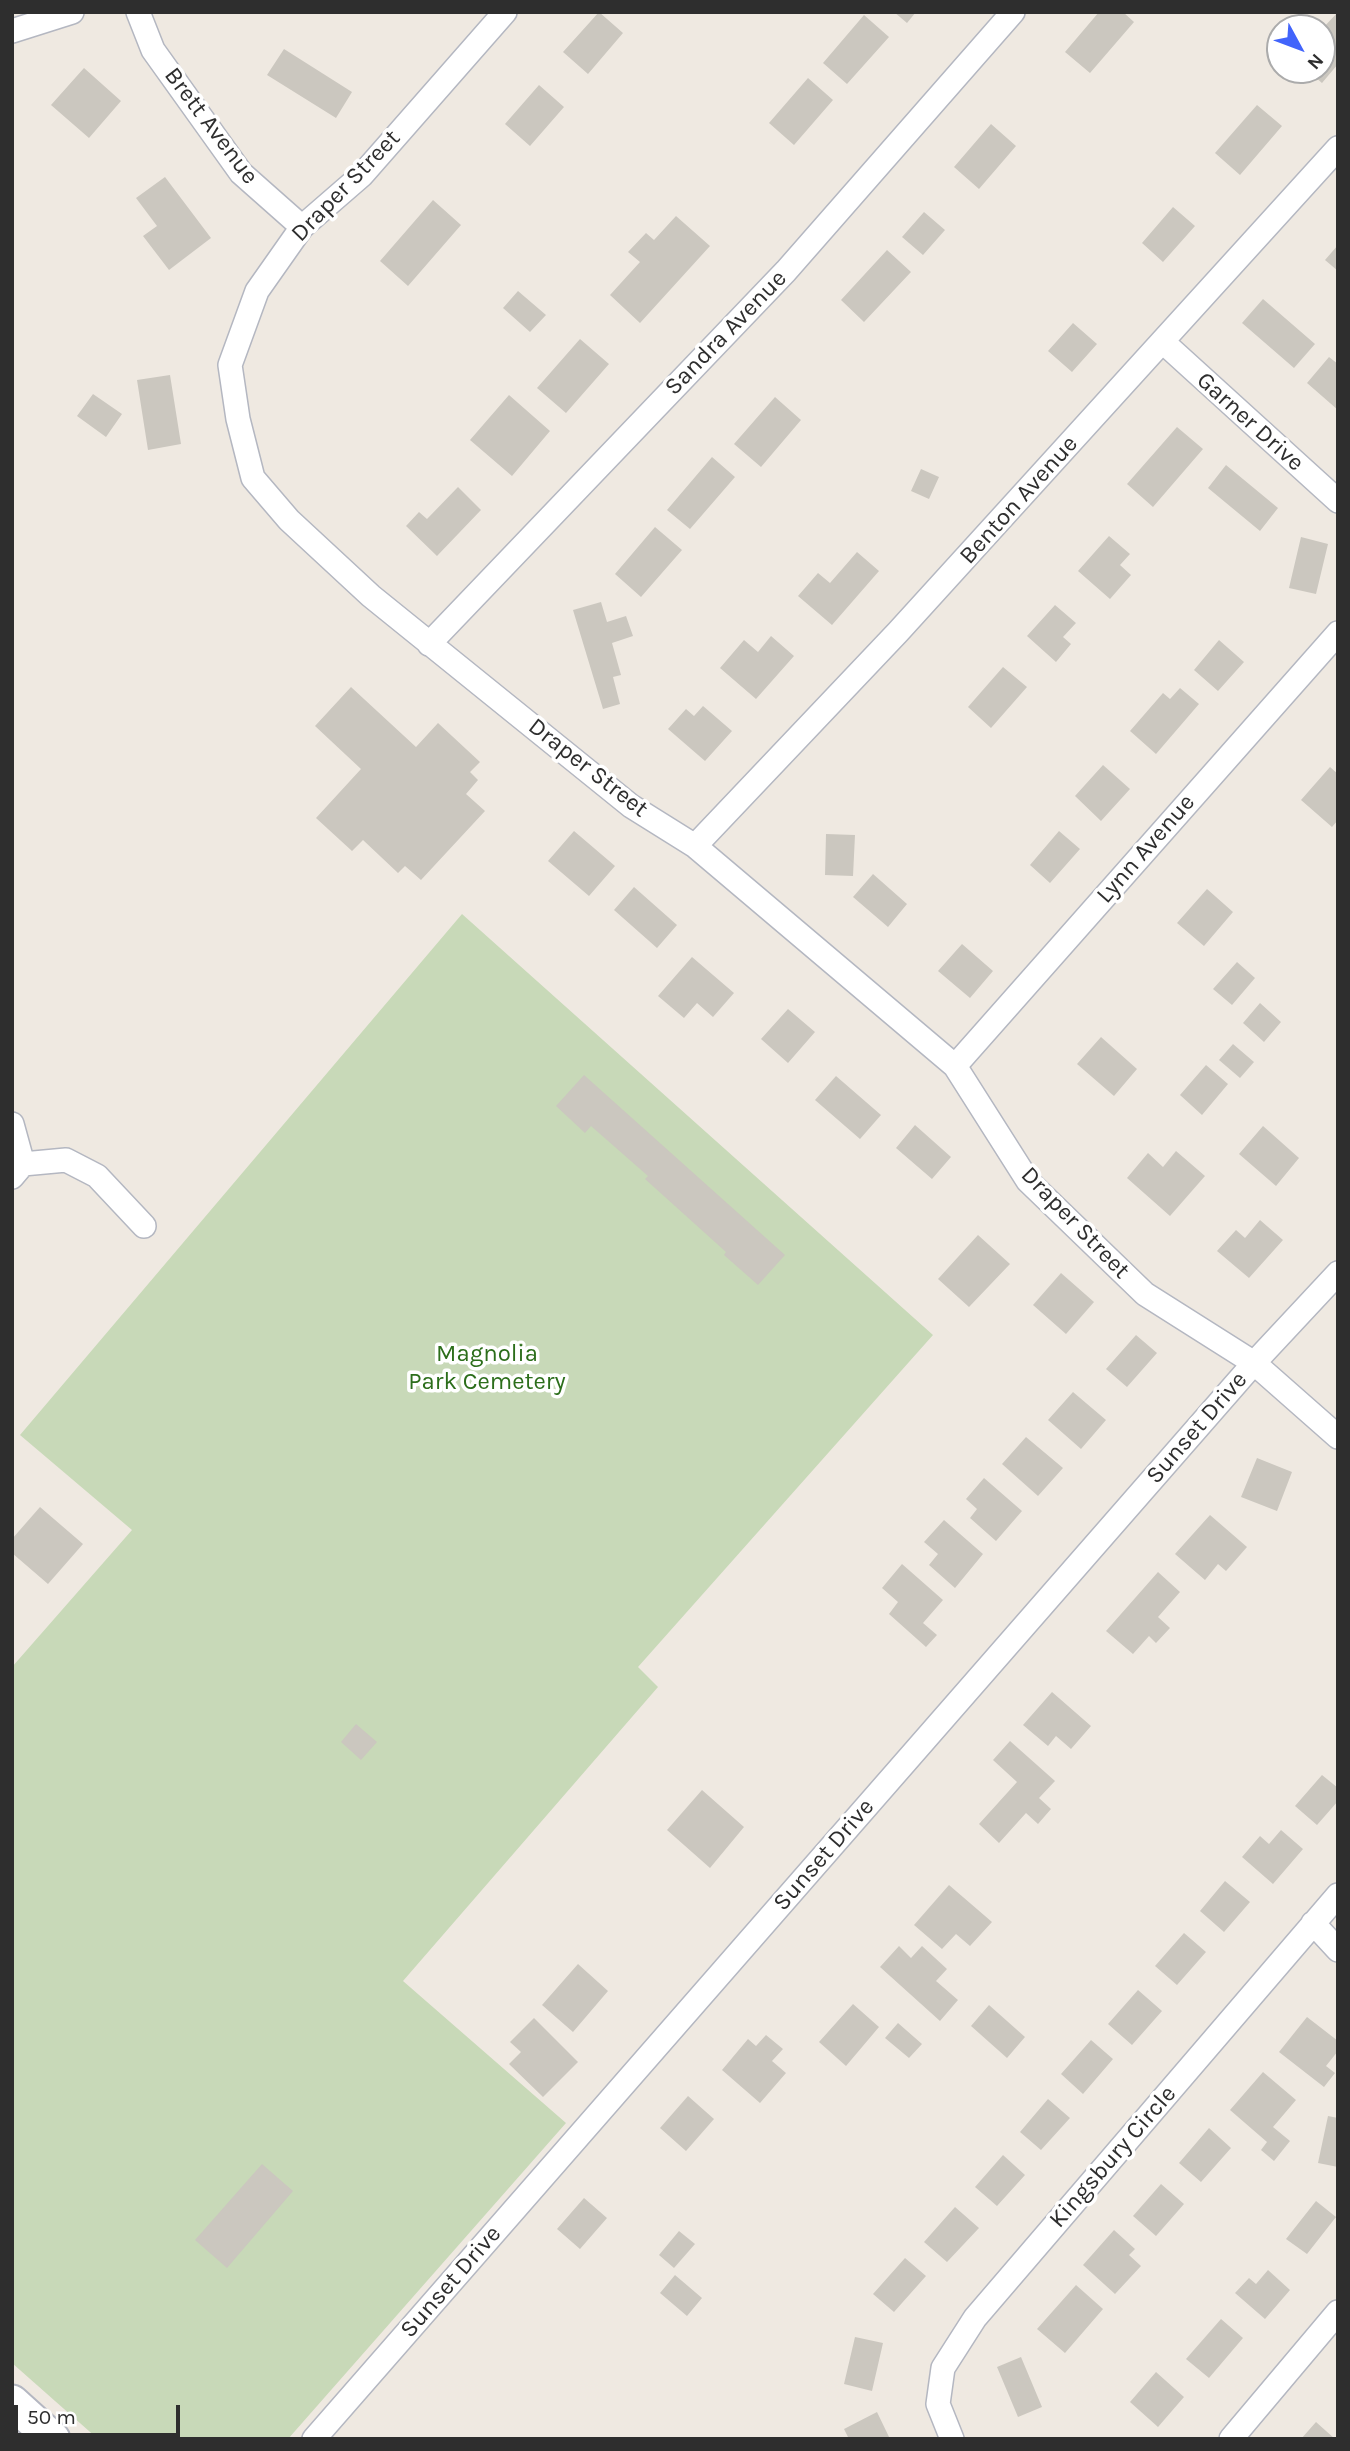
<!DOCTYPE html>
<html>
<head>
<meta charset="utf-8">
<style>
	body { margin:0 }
	#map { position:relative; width:1350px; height:2451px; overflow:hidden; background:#efe9e1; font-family:Karla,sans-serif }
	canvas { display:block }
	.frame { position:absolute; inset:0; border:14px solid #2e2e2e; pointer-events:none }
	.north { position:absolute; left:1266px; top:14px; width:70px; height:70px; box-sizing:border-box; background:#fff; border:2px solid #ababab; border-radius:50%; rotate:131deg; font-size:19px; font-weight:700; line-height:28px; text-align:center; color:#2e2e2e }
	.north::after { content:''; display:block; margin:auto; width:24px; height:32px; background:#4264fb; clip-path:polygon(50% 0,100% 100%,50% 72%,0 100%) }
	.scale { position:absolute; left:14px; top:2405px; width:166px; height:32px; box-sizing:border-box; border:4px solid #2e2e2e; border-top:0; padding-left:9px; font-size:21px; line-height:24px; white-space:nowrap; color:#2e2e2e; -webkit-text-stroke:5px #fff; paint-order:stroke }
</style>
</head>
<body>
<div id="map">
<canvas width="1350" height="2451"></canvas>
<div class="frame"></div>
<div class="north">N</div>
<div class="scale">50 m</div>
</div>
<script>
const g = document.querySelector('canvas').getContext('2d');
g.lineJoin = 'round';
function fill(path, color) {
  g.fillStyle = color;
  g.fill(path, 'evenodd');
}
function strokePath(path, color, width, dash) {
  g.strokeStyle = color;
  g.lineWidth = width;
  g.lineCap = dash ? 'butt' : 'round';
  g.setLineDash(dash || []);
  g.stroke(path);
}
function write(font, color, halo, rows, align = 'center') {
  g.font = font + ' Karla,sans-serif';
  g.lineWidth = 7;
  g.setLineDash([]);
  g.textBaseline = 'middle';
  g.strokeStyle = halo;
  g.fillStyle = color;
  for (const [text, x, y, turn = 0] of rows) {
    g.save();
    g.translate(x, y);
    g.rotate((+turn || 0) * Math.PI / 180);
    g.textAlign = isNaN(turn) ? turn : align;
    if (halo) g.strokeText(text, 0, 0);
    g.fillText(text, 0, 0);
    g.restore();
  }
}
fill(new Path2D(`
	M 462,914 L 933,1335 L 638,1667 L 658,1687 L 403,1981 L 566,2123 L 288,2439 L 98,2439 L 12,2363 L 12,1667 L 132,1530 L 20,1435 Z`), '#c8d9b8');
fill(new Path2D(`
	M 599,12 L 623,33 L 588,74 L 563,52 Z
	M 894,12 L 916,12 L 907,23 Z
	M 1099,12 L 1123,12 L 1134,22 L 1090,73 L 1065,52 Z
	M 1338,12 L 1338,64 L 1322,83 L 1307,70 L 1322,70 L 1322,29 Z
	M 864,15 L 889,37 L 847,84 L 823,63 Z
	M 284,49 L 352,92 L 336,118 L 267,75 Z
	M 84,68 L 121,101 L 89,138 L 51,105 Z
	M 808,78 L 833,100 L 794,145 L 769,123 Z
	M 539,85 L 564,107 L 530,146 L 505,124 Z
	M 1257,105 L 1282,126 L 1240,175 L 1215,153 Z
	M 991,124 L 1016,146 L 979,189 L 954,167 Z
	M 165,177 L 211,238 L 169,270 L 143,236 L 157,226 L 136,198 Z
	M 433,200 L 461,225 L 408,286 L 380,261 Z
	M 1173,207 L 1195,226 L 1163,262 L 1142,243 Z
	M 924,212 L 945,230 L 923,255 L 902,237 Z
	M 676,216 L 710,246 L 640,323 L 610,295 L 640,262 L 628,252 L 646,233 L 654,240 Z
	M 1338,245 L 1338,271 L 1325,260 Z
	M 887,250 L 911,272 L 864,322 L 841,300 Z
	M 518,291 L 546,315 L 530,332 L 503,308 Z
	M 1263,299 L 1315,344 L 1294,368 L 1242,323 Z
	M 1073,323 L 1097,344 L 1072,372 L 1048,351 Z
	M 580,339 L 609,364 L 566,413 L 537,388 Z
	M 1329,357 L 1338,364 L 1338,410 L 1307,383 Z
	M 170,375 L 181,444 L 148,450 L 137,380 Z
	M 93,394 L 122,414 L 106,437 L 77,416 Z
	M 509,395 L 550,431 L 512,476 L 470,440 Z
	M 775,397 L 801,420 L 761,467 L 734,444 Z
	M 1177,427 L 1203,449 L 1153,507 L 1127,484 Z
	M 712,457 L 735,477 L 690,529 L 667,510 Z
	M 1226,465 L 1278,508 L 1260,531 L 1208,488 Z
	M 921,469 L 939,477 L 929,499 L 911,491 Z
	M 458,487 L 481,510 L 437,556 L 406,526 L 419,512 L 427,519 Z
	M 655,527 L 682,550 L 641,597 L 615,574 Z
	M 1109,536 L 1130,554 L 1120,565 L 1131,575 L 1110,599 L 1078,571 Z
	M 1301,537 L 1328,544 L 1316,594 L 1289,588 Z
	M 857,552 L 879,571 L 832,625 L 798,596 L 818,573 L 830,583 Z
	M 601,602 L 607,622 L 626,616 L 633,636 L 612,643 L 621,675 L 613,677 L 620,704 L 603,709 L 573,610 Z
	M 1055,605 L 1076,623 L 1063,637 L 1071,644 L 1056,662 L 1027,636 Z
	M 771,636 L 794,656 L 756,699 L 720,668 L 744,640 L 758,652 Z
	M 1219,640 L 1244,662 L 1218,691 L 1194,670 Z
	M 1003,667 L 1027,687 L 991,728 L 968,707 Z
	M 351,687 L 416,747 L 438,723 L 480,762 L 470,772 L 478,780 L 466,794 L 485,811 L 421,880 L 405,866 L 398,873 L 363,840 L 352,851 L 316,818 L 361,769 L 315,726 Z
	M 1180,688 L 1199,704 L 1156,754 L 1130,731 L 1163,693 L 1170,699 Z
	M 703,706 L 732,731 L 705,761 L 668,729 L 686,709 L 694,716 Z
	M 1103,765 L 1130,789 L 1101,821 L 1075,796 Z
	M 1330,767 L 1338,774 L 1338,820 L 1332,827 L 1301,800 Z
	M 574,831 L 615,866 L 589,896 L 548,861 Z
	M 1059,831 L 1080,849 L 1050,883 L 1030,865 Z
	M 826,834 L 855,835 L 853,876 L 825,875 Z
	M 873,874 L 907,904 L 888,927 L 853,897 Z
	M 634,887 L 677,925 L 657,948 L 614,910 Z
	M 1207,889 L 1233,912 L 1204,946 L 1177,923 Z
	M 962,944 L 993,971 L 970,998 L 938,971 Z
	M 692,957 L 734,993 L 713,1017 L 697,1003 L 684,1018 L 658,996 Z
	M 1237,962 L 1255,978 L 1232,1005 L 1213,989 Z
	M 1260,1003 L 1281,1022 L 1264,1042 L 1243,1023 Z
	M 788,1009 L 815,1032 L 788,1063 L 761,1039 Z
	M 1101,1037 L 1137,1069 L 1114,1096 L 1077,1064 Z
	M 1233,1044 L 1254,1062 L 1240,1078 L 1219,1060 Z
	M 1206,1065 L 1228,1084 L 1202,1115 L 1180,1095 Z
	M 584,1075 L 785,1255 L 758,1285 L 724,1255 L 726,1252 L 645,1179 L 648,1176 L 591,1126 L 585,1133 L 556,1106 Z
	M 836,1076 L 881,1115 L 860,1139 L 815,1100 Z
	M 915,1125 L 951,1157 L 932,1179 L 896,1148 Z
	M 1263,1126 L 1299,1158 L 1276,1186 L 1239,1154 Z
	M 1176,1151 L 1205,1176 L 1170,1216 L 1127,1178 L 1148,1153 L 1163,1167 Z
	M 1260,1220 L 1283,1240 L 1249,1278 L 1217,1251 L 1236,1230 L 1245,1238 Z
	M 978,1235 L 1010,1264 L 969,1307 L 938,1279 Z
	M 1061,1273 L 1094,1302 L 1066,1334 L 1033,1305 Z
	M 1136,1335 L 1157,1353 L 1127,1387 L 1106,1369 Z
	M 1073,1392 L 1106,1420 L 1081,1449 L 1048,1420 Z
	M 1026,1437 L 1063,1468 L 1038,1496 L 1002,1464 Z
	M 1257,1458 L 1292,1472 L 1277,1511 L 1241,1497 Z
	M 984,1478 L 1022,1511 L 996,1541 L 970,1518 L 977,1509 L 966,1499 Z
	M 40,1507 L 83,1544 L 48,1584 L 12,1553 L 12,1539 Z
	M 1210,1515 L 1247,1547 L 1226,1571 L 1218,1564 L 1205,1580 L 1175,1554 Z
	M 944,1520 L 983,1554 L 955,1588 L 929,1565 L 938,1554 L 924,1542 Z
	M 902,1564 L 943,1600 L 923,1623 L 937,1635 L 926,1647 L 889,1614 L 898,1602 L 882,1588 Z
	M 1158,1572 L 1180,1592 L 1158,1617 L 1170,1628 L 1156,1643 L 1149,1636 L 1133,1654 L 1106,1631 Z
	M 1052,1692 L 1091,1726 L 1071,1749 L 1056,1736 L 1048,1746 L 1023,1725 Z
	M 356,1724 L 377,1742 L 361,1760 L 341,1742 Z
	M 1010,1741 L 1055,1781 L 1039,1798 L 1051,1809 L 1038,1824 L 1026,1813 L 999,1843 L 979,1824 L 1017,1782 L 993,1760 Z
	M 1322,1775 L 1338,1788 L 1338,1801 L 1317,1825 L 1295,1806 Z
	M 702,1790 L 744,1827 L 710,1868 L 667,1830 Z
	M 1281,1830 L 1303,1849 L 1273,1884 L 1242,1857 L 1260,1836 L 1269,1844 Z
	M 1225,1881 L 1250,1902 L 1224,1932 L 1200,1911 Z
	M 949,1885 L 992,1922 L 970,1946 L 956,1934 L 942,1949 L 914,1925 Z
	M 1184,1933 L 1206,1952 L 1177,1985 L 1155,1966 Z
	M 899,1946 L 911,1958 L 922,1946 L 947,1969 L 936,1981 L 958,2000 L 940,2021 L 880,1967 Z
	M 578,1964 L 608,1991 L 573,2032 L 542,2005 Z
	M 1138,1990 L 1162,2011 L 1132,2045 L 1108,2024 Z
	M 853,2004 L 879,2027 L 846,2066 L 819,2042 Z
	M 989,2005 L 1025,2037 L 1007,2058 L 971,2026 Z
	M 1307,2017 L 1338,2041 L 1338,2051 L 1326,2066 L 1335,2073 L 1324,2087 L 1279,2052 Z
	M 534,2018 L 578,2062 L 543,2097 L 509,2064 L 521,2052 L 510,2042 Z
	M 898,2023 L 922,2044 L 909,2058 L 885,2038 Z
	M 766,2035 L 783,2049 L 772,2061 L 786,2073 L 760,2103 L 722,2070 L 748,2039 L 756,2046 Z
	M 1091,2040 L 1113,2059 L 1083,2094 L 1061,2074 Z
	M 1263,2072 L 1296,2100 L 1273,2127 L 1290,2141 L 1274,2161 L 1261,2150 L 1267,2142 L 1230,2110 Z
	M 688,2096 L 714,2119 L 686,2151 L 660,2128 Z
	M 1048,2099 L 1070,2118 L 1041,2150 L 1020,2132 Z
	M 1328,2116 L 1338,2118 L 1338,2167 L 1318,2163 Z
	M 1209,2128 L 1231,2148 L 1201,2182 L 1179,2163 Z
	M 1003,2155 L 1025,2175 L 997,2206 L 975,2187 Z
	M 262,2164 L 293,2191 L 227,2268 L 195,2240 Z
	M 1161,2184 L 1184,2204 L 1156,2236 L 1133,2216 Z
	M 584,2198 L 607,2218 L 580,2249 L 557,2229 Z
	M 1316,2201 L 1336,2217 L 1307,2254 L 1286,2239 Z
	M 955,2207 L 979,2228 L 947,2262 L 924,2242 Z
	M 1114,2230 L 1135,2249 L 1129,2255 L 1141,2266 L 1115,2294 L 1083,2265 Z
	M 679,2231 L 695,2244 L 674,2268 L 659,2255 Z
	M 905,2258 L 926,2276 L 894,2312 L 873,2294 Z
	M 1268,2270 L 1290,2290 L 1265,2319 L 1235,2293 L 1249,2278 L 1256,2284 Z
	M 675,2275 L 702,2298 L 687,2316 L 660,2293 Z
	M 1076,2285 L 1103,2309 L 1065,2353 L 1037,2329 Z
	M 1221,2319 L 1243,2338 L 1209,2378 L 1186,2359 Z
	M 855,2337 L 883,2343 L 872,2391 L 844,2384 Z
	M 1021,2357 L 1042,2407 L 1018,2417 L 997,2367 Z
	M 1156,2372 L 1184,2397 L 1158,2427 L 1130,2402 Z
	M 877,2412 L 890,2439 L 849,2439 L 844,2429 Z
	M 1316,2422 L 1335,2439 L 1301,2439 Z`), '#cbc7bf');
const street = new Path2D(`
	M 138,12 L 153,50 L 241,173 L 302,227
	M 505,12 L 362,175 L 302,227 L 257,291 L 230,365 L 238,419 L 253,478 L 289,520 L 371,596 L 631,806 L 695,846 L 955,1066 L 1028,1181 L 1145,1294 L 1254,1363 L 1338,1437
	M 12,31 L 72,12
	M 1163,342 L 1338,501
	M 429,644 L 786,271 L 1013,12
	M 695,846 L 898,632 L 1338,148
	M 955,1066 L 1338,633
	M 12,1124 L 23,1164 L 12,1177
	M 23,1164 L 66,1160 L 97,1176 L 144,1226
	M 1313,1923 L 1338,1950
	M 314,2439 L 1254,1363 L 1338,1273
	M 952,2439 L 938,2404 L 943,2368 L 975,2318 L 1338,1895
	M 1231,2439 L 1338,2312`);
const secondary = new Path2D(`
	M 12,2402 L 53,2439`);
strokePath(street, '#b4b7c1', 26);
strokePath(secondary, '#b4b7c1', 37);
strokePath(street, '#fff', 23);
strokePath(secondary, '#fff', 33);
write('24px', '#2e2e2e', '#fff', [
	["Brett Avenue",211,126,53],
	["Draper Street",346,186,-46],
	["Sandra Avenue",726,333,-46],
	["Garner Drive",1250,422,42],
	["Benton Avenue",1019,500,-48],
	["Draper Street",588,768,38],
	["Lynn Avenue",1146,849,-49],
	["Draper Street",1075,1223,46],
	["Sunset Drive",1197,1428,-49],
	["Sunset Drive",824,1855,-49],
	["Kingsbury Circle",1113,2157,-49],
	["Sunset Drive",451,2282,-49]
]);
write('24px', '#2c6e1b', '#fff', [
	["Magnolia",487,1354],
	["Park Cemetery",487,1382]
]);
</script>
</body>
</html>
